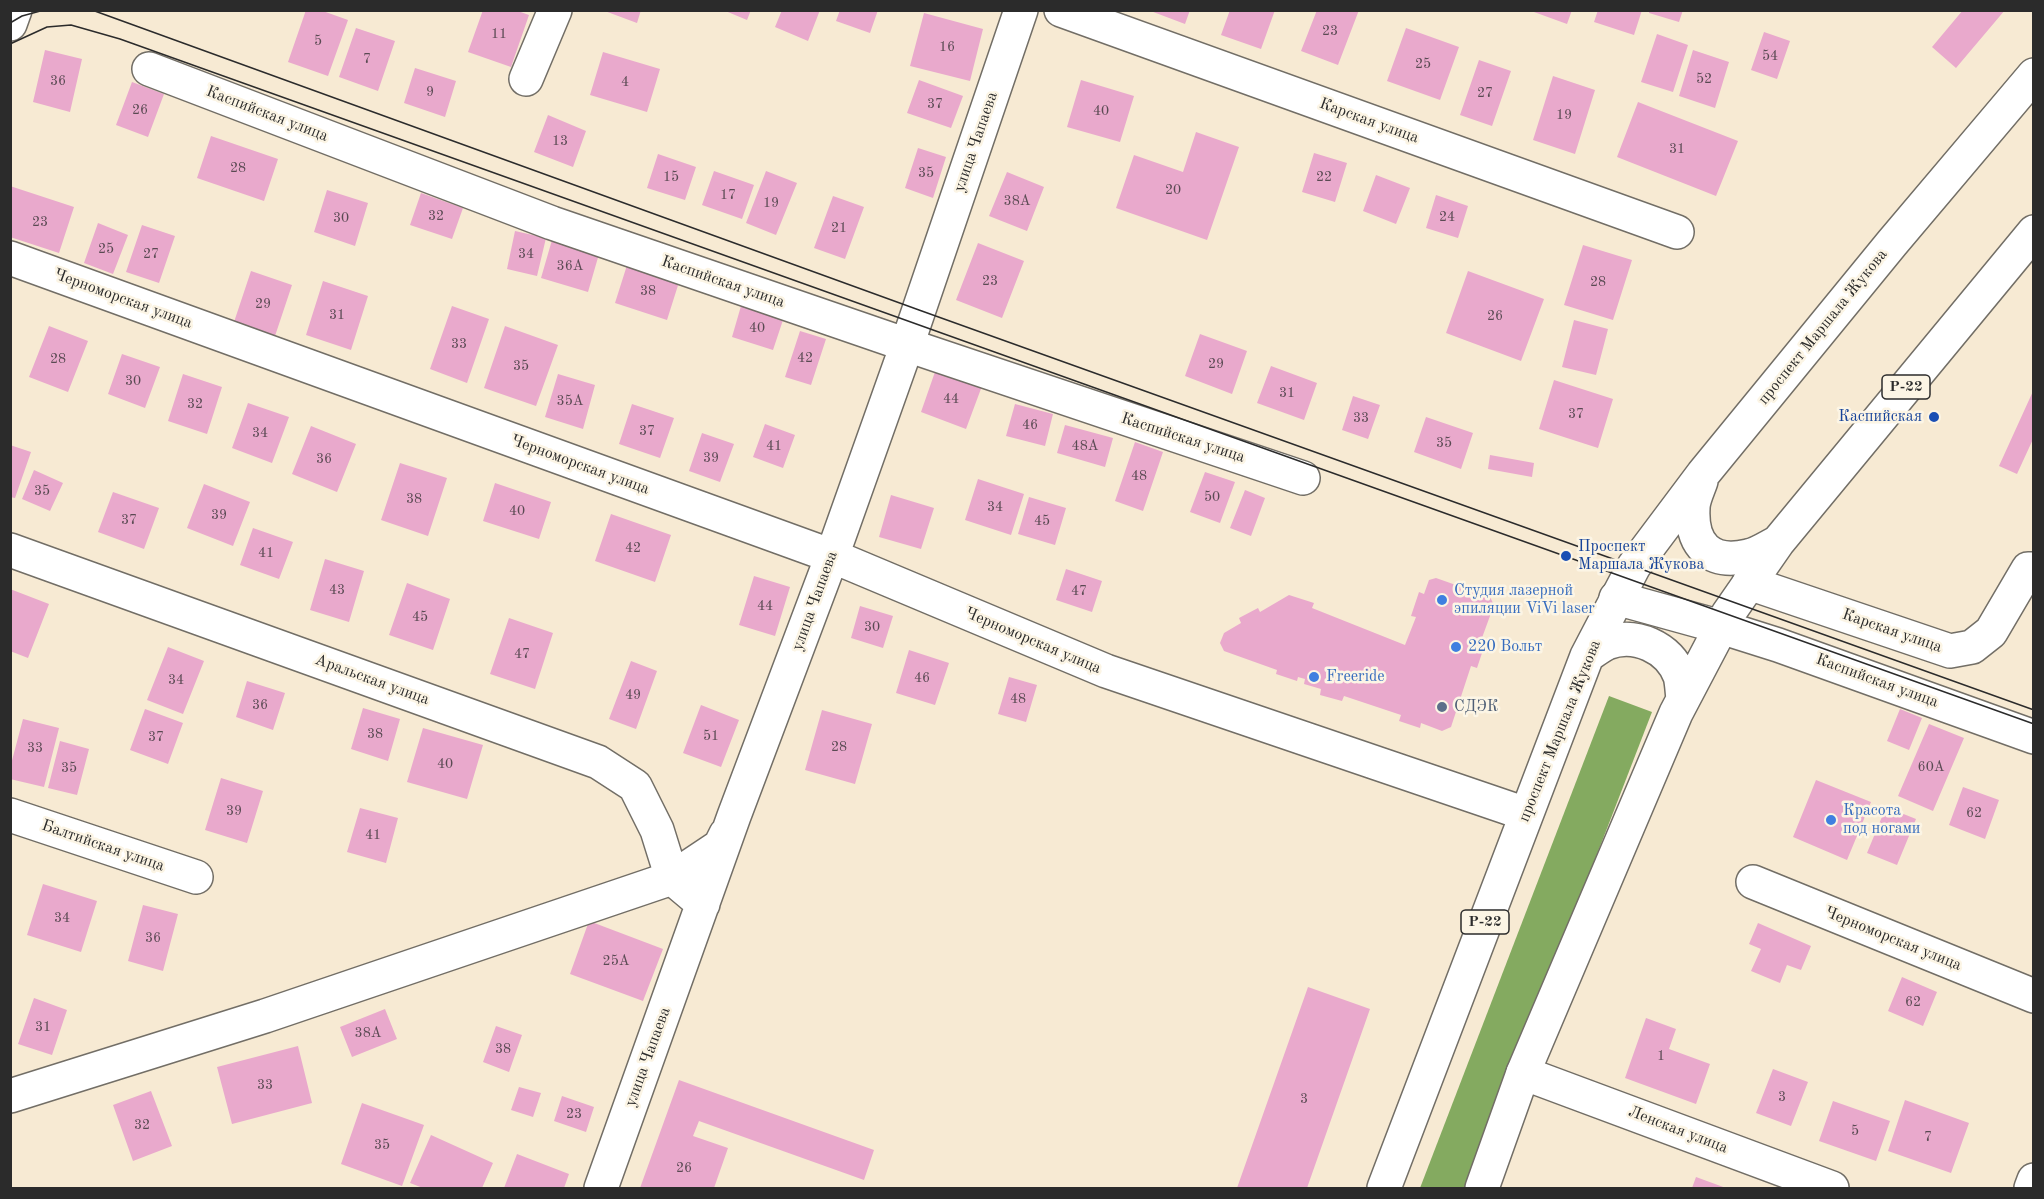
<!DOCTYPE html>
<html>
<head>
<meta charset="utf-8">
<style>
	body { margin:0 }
	#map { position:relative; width:2044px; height:1199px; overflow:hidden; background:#f7ead3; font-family:"Old Standard TT",serif }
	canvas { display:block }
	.frame { position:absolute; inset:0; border:12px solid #2b2b2b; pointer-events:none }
</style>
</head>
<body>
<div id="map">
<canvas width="2044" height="1199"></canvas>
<div class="frame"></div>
</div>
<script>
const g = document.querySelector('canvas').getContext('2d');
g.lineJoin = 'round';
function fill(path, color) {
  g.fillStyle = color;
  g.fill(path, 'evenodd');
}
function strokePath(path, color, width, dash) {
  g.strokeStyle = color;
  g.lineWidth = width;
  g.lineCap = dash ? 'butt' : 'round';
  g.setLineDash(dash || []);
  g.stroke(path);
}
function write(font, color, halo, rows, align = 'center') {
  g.font = font + ' "Old Standard TT",serif';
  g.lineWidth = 5;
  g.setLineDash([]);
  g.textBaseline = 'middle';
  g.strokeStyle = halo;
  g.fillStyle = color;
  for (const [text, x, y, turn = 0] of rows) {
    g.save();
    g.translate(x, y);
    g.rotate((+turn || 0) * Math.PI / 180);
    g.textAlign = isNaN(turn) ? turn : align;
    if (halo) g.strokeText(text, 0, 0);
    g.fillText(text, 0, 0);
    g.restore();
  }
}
fill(new Path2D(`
	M 1609,696 L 1652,712 L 1468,1188 L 1420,1188 Z`), '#84aa60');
fill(new Path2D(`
	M 306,10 L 320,10 L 348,20 L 328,76 L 288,62 Z
	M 483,10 L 515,10 L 529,15 L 511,67 L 468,52 Z
	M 602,10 L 641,10 L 637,23 Z
	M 723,10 L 751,10 L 747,20 Z
	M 782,10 L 820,10 L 808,41 L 775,27 Z
	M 840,10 L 878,10 L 870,33 L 836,21 Z
	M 1148,10 L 1190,10 L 1185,24 Z
	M 1230,10 L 1275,10 L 1261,49 L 1221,35 Z
	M 1317,10 L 1359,10 L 1338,65 L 1301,51 Z
	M 1534,10 L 1572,10 L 1567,24 L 1534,12 Z
	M 1598,10 L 1642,10 L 1634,35 L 1594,22 Z
	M 1649,10 L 1683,10 L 1679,22 L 1649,13 Z
	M 1963,10 L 2005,10 L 1956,68 L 1932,47 Z
	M 924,13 L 983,29 L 970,81 L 910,66 Z
	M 356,28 L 395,41 L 378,91 L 339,77 Z
	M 1406,28 L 1459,47 L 1440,100 L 1387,81 Z
	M 1764,32 L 1790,41 L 1777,79 L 1751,70 Z
	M 1657,34 L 1688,45 L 1673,92 L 1641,82 Z
	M 45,50 L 82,59 L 70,112 L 33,102 Z
	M 1693,50 L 1729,62 L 1715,108 L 1679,96 Z
	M 603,52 L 660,69 L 647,112 L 590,95 Z
	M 1479,60 L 1511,71 L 1492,126 L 1460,115 Z
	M 415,68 L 456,81 L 445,117 L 404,103 Z
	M 1553,76 L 1595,90 L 1575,154 L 1533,140 Z
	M 919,80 L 963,96 L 951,128 L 907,113 Z
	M 1081,80 L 1134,96 L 1120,142 L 1067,127 Z
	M 132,82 L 164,94 L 148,137 L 116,125 Z
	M 1638,102 L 1738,141 L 1716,196 L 1617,157 Z
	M 548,115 L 586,131 L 573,167 L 534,152 Z
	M 1196,132 L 1239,147 L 1207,240 L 1116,208 L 1134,155 L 1183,172 Z
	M 211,136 L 278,159 L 264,201 L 197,178 Z
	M 918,148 L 946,157 L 933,198 L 905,188 Z
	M 1314,153 L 1347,163 L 1335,202 L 1302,192 Z
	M 658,154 L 696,167 L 685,200 L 647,188 Z
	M 714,171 L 754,185 L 742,219 L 702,205 Z
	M 766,171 L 797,183 L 776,235 L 746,223 Z
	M 1007,172 L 1044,187 L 1027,231 L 989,216 Z
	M 1376,175 L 1410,188 L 1396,224 L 1363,211 Z
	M 10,186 L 74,207 L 59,253 L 10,237 Z
	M 327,190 L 368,203 L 355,246 L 314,232 Z
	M 421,193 L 463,208 L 452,239 L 410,225 Z
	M 1436,195 L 1468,206 L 1458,238 L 1426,228 Z
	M 833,196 L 864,207 L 845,259 L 814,248 Z
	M 98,223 L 128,235 L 113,274 L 84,263 Z
	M 142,225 L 175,236 L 159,283 L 126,272 Z
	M 515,231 L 546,238 L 537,276 L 507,269 Z
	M 552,240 L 599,254 L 588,292 L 541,278 Z
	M 978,243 L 1024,261 L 1002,318 L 956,300 Z
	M 1583,245 L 1632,260 L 1613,320 L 1564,305 Z
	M 628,262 L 680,279 L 667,320 L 615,303 Z
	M 251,271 L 292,285 L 275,336 L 234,322 Z
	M 1468,271 L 1544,299 L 1521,361 L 1446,333 Z
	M 323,281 L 368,296 L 351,350 L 306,335 Z
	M 452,306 L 489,319 L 467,383 L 430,369 Z
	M 741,306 L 783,320 L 773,350 L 732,337 Z
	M 1574,320 L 1608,329 L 1596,375 L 1562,367 Z
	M 49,326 L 88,341 L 68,392 L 29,377 Z
	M 505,326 L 558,345 L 536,406 L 484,388 Z
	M 800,331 L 826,339 L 811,385 L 785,377 Z
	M 1200,334 L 1247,351 L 1232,394 L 1185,376 Z
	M 122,354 L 160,367 L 145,408 L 108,394 Z
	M 1271,366 L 1317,383 L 1304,420 L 1257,403 Z
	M 936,369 L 982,386 L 966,429 L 921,412 Z
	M 183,374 L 222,387 L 207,434 L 168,421 Z
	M 558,374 L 595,385 L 583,429 L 545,417 Z
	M 1554,380 L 1613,399 L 1598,448 L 1539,429 Z
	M 2034,389 L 2034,437 L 2017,474 L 1999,466 Z
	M 1353,396 L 1380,405 L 1368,439 L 1342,430 Z
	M 248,403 L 289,417 L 272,463 L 232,448 Z
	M 632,404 L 674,418 L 660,458 L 619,444 Z
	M 1015,404 L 1053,414 L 1045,446 L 1006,436 Z
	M 1426,417 L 1473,433 L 1461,469 L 1414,452 Z
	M 765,424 L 795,435 L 783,468 L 753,457 Z
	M 1065,425 L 1113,438 L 1105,467 L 1057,453 Z
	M 311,426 L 356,444 L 337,492 L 292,474 Z
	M 702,433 L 734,444 L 720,482 L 689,471 Z
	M 1135,442 L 1163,452 L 1143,511 L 1115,501 Z
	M 10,445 L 31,452 L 15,498 L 10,497 Z
	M 1490,455 L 1534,463 L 1532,477 L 1488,469 Z
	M 400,463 L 447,478 L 428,536 L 381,520 Z
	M 34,470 L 63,483 L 50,511 L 22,499 Z
	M 1205,472 L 1235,482 L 1220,523 L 1190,512 Z
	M 978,479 L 1024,494 L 1011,535 L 965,520 Z
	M 495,483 L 551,502 L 539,539 L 483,521 Z
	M 204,484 L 250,502 L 233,546 L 187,528 Z
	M 1245,490 L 1265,498 L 1251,536 L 1230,528 Z
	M 113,492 L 159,508 L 144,549 L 98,532 Z
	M 891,495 L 934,508 L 921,549 L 879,537 Z
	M 1029,497 L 1066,508 L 1055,545 L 1018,534 Z
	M 611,514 L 671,535 L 655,582 L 595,561 Z
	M 253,528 L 293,542 L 279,579 L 240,565 Z
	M 325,559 L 364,571 L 349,622 L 310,610 Z
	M 1066,569 L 1102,581 L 1092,612 L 1056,600 Z
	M 754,576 L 790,587 L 775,636 L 739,625 Z
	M 1436,578 L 1490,597 L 1494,605 L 1479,646 L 1484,647 L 1477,668 L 1471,666 L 1451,727 L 1442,731 L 1421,723 L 1420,728 L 1399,721 L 1401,715 L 1344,696 L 1342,701 L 1320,695 L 1321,689 L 1304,684 L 1305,679 L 1298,677 L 1297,681 L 1276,674 L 1277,670 L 1224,651 L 1220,643 L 1224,633 L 1241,623 L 1239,618 L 1258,608 L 1260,612 L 1289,595 L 1314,603 L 1312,608 L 1405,645 L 1416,617 L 1411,616 L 1419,592 L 1424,594 L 1429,580 Z
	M 407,583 L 450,599 L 433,650 L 389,635 Z
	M 10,589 L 49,604 L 28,658 L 10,651 Z
	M 860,606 L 893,616 L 883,648 L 851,638 Z
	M 509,618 L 553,633 L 535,689 L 490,674 Z
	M 168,647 L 204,661 L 183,714 L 147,700 Z
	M 909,650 L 949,663 L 935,705 L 896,693 Z
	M 631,661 L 657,671 L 636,729 L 609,719 Z
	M 1009,677 L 1037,685 L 1026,722 L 998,714 Z
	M 247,681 L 285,693 L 273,730 L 236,717 Z
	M 701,705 L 739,720 L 721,767 L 683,753 Z
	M 363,708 L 400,719 L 388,761 L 351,749 Z
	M 145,709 L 183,723 L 168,764 L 130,750 Z
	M 1900,709 L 1922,718 L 1909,750 L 1887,741 Z
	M 822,710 L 872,724 L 855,784 L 805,770 Z
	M 23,719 L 59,728 L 44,787 L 10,779 L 10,768 Z
	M 1929,724 L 1964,738 L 1933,811 L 1898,796 Z
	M 423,728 L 483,745 L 467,799 L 407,782 Z
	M 60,741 L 89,749 L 77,795 L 48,788 Z
	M 221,778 L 263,791 L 247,843 L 205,830 Z
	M 1816,780 L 1871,802 L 1847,860 L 1793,837 Z
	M 1963,787 L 1999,800 L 1985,839 L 1949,825 Z
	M 1886,807 L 1916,819 L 1897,865 L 1867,853 Z
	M 360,808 L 398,818 L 386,863 L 347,852 Z
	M 43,884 L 97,901 L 81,952 L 27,935 Z
	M 143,905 L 178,914 L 163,971 L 128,961 Z
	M 589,921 L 663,949 L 643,1001 L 570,974 Z
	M 1758,923 L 1811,946 L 1801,970 L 1787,965 L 1780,983 L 1751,971 L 1761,949 L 1749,944 Z
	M 1902,977 L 1937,992 L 1923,1026 L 1888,1011 Z
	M 1308,987 L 1370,1009 L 1307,1188 L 1237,1188 Z
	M 34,998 L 67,1010 L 52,1055 L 18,1044 Z
	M 385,1009 L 397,1039 L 352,1057 L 340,1027 Z
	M 1646,1018 L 1676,1029 L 1669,1049 L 1710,1064 L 1696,1104 L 1625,1078 Z
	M 496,1026 L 522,1035 L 509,1072 L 483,1062 Z
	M 298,1046 L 312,1103 L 232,1124 L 217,1067 Z
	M 1773,1069 L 1808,1082 L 1791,1126 L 1756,1113 Z
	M 679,1080 L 874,1150 L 864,1180 L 699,1121 L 693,1136 L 728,1148 L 714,1188 L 640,1188 Z
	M 519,1087 L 541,1093 L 533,1117 L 511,1110 Z
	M 151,1091 L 172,1146 L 133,1161 L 113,1105 Z
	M 562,1096 L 594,1107 L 586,1132 L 554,1121 Z
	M 1905,1100 L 1969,1123 L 1951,1173 L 1888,1151 Z
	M 1833,1101 L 1890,1121 L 1876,1161 L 1819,1141 Z
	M 362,1103 L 424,1125 L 402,1186 L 341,1164 Z
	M 431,1135 L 493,1163 L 482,1188 L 423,1188 L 410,1183 Z
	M 517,1154 L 569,1174 L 564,1188 L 504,1188 Z
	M 1696,1177 L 1726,1188 L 1692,1188 Z`), '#e9a9cc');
const minor = new Path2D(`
	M 1061,10 L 1677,232
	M 10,24 L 15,10
	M 149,69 L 552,223 L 907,345 L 1303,478
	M 526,79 L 555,10
	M 10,258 L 832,556 L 1106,671 L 1526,814
	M 10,550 L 598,762 L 635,786 L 657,830 L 672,878 L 703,904
	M 1749,583 L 1950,651 L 1972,647 L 1991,632 L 2028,569 L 2034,569
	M 1616,598 L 1721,627 L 1778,645 L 2034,737
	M 10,815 L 196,877
	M 1753,882 L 2034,996
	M 1523,1073 L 1832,1188
	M 10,1096 L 265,1016 L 672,878 L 720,846 L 726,834
	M 601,1188 L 734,816 L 832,556 L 907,345 L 1021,10
	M 2031,1188 L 2034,1180`);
const highway = new Path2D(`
	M 1701,481 C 1698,490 1693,500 1693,508 C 1691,545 1710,565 1748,556 C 1758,554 1768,547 1778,542
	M 1587,656 C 1593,652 1600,646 1607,643 C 1635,632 1669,647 1680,676 C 1682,683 1682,692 1683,699
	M 1384,1188 L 1587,656 L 1634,566 L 1703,474 L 1892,243 L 2034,75
	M 1482,1188 L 1523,1073 L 1676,713 L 1728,614 L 1778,542 L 2034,232`);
strokePath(minor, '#726e66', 36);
strokePath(highway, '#726e66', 36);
strokePath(minor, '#fff', 33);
strokePath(highway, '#fff', 33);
strokePath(new Path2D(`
	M 92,10 L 919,310 L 2034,710
	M 10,23 L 22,16 L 44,10
	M 10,44 L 47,27 L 71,25 L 120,39 L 2034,724`), '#2b2b2b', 1.5);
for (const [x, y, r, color] of [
	[1934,417,6,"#1a4fb4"],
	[1566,556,6,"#1a4fb4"],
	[1442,600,6,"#3f7fe0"],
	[1456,647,6,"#3f7fe0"],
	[1314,677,6,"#3f7fe0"],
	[1442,707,6,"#5c6f8a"],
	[1831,820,6,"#3f7fe0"]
]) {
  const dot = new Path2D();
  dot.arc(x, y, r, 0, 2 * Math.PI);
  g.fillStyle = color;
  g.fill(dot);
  strokePath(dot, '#fcf5e5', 2);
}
write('14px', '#5a4a53', null, [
	["23",1330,31],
	["11",499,34],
	["5",318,41],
	["16",947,47],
	["54",1770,56],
	["7",367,59],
	["25",1423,64],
	["52",1704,79],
	["36",58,81],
	["4",625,82],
	["9",430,92],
	["27",1485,93],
	["37",935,104],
	["26",140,110],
	["40",1101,111],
	["19",1564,115],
	["13",560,141],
	["31",1677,149],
	["28",238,168],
	["35",926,173],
	["15",671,177],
	["22",1324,177],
	["20",1173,190],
	["17",728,195],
	["38А",1017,201],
	["19",771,203],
	["32",436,216],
	["24",1447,217],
	["30",341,218],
	["23",40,222],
	["21",839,228],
	["25",106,249],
	["27",151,254],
	["34",526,254],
	["36А",570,266],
	["23",990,281],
	["28",1598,282],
	["38",648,291],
	["29",263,304],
	["31",337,315],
	["26",1495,316],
	["40",757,328],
	["33",459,344],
	["42",805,358],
	["28",58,359],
	["29",1216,364],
	["35",521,366],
	["30",133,381],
	["31",1287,393],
	["44",951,399],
	["35А",570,401],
	["32",195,404],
	["37",1576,414],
	["33",1361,418],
	["46",1030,425],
	["37",647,431],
	["34",260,433],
	["35",1444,443],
	["41",774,446],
	["48А",1085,446],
	["39",711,458],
	["36",324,459],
	["48",1139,476],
	["35",42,491],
	["50",1212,497],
	["38",414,499],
	["34",995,507],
	["40",517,511],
	["39",219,515],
	["37",129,520],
	["45",1042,521],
	["42",633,548],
	["41",266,553],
	["43",337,590],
	["47",1079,591],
	["44",765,606],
	["45",420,617],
	["30",872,627],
	["47",522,654],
	["46",922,678],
	["34",176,680],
	["49",633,695],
	["48",1018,699],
	["36",260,705],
	["38",375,734],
	["51",711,736],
	["37",156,737],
	["28",839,747],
	["33",35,748],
	["40",445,764],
	["60А",1931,767],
	["35",69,768],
	["39",234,811],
	["62",1974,813],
	["41",373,835],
	["34",62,918],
	["36",153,938],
	["25А",616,961],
	["62",1913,1002],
	["31",43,1027],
	["38А",368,1033],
	["38",503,1049],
	["1",1661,1056],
	["33",265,1085],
	["3",1782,1097],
	["3",1304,1099],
	["23",574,1114],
	["32",142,1125],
	["5",1855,1131],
	["7",1928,1137],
	["35",382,1145],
	["26",684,1168]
]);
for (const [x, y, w] of [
	[1906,387,48],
	[1485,922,48]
]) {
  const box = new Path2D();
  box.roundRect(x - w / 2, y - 12, w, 24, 4.5);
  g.fillStyle = '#fcf5e5';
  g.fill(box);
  strokePath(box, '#2b2b2b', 1.5);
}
write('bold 15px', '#2b2b2b', null, [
	["Р-22",1906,387],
	["Р-22",1485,922]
]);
write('16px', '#2b2b2b', '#fcf5e5', [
	["Каспийская улица",267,114,21],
	["Карская улица",1369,121,20],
	["улица Чапаева",976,142,-71],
	["Каспийская улица",723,282,19],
	["Черноморская улица",123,299,20],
	["проспект Маршала Жукова",1823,327,-51],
	["Каспийская улица",1183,438,18],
	["Черноморская улица",580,465,20],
	["улица Чапаева",815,601,-70],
	["Карская улица",1892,631,19],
	["Черноморская улица",1033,641,23],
	["Аральская улица",372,680,20],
	["Каспийская улица",1877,681,20],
	["проспект Маршала Жукова",1560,731,-68],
	["Балтийская улица",103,846,19],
	["Черноморская улица",1893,939,22],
	["улица Чапаева",648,1057,-70],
	["Ленская улица",1678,1130,21]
]);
write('16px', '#164399', '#fcf5e5', [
	["Каспийская",1922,417],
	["Проспект",1578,547,"left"],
	["Маршала Жукова",1578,565,"left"]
], 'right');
write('16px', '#366cbe', '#fcf5e5', [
	["Студия лазерной",1454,591],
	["эпиляции ViVi laser",1454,609],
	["220 Вольт",1468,647],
	["Freeride",1326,677],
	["Красота",1843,811],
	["под ногами",1843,829]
], 'left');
write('16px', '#4e5e75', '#fcf5e5', [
	["СДЭК",1454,707]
], 'left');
</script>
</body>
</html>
